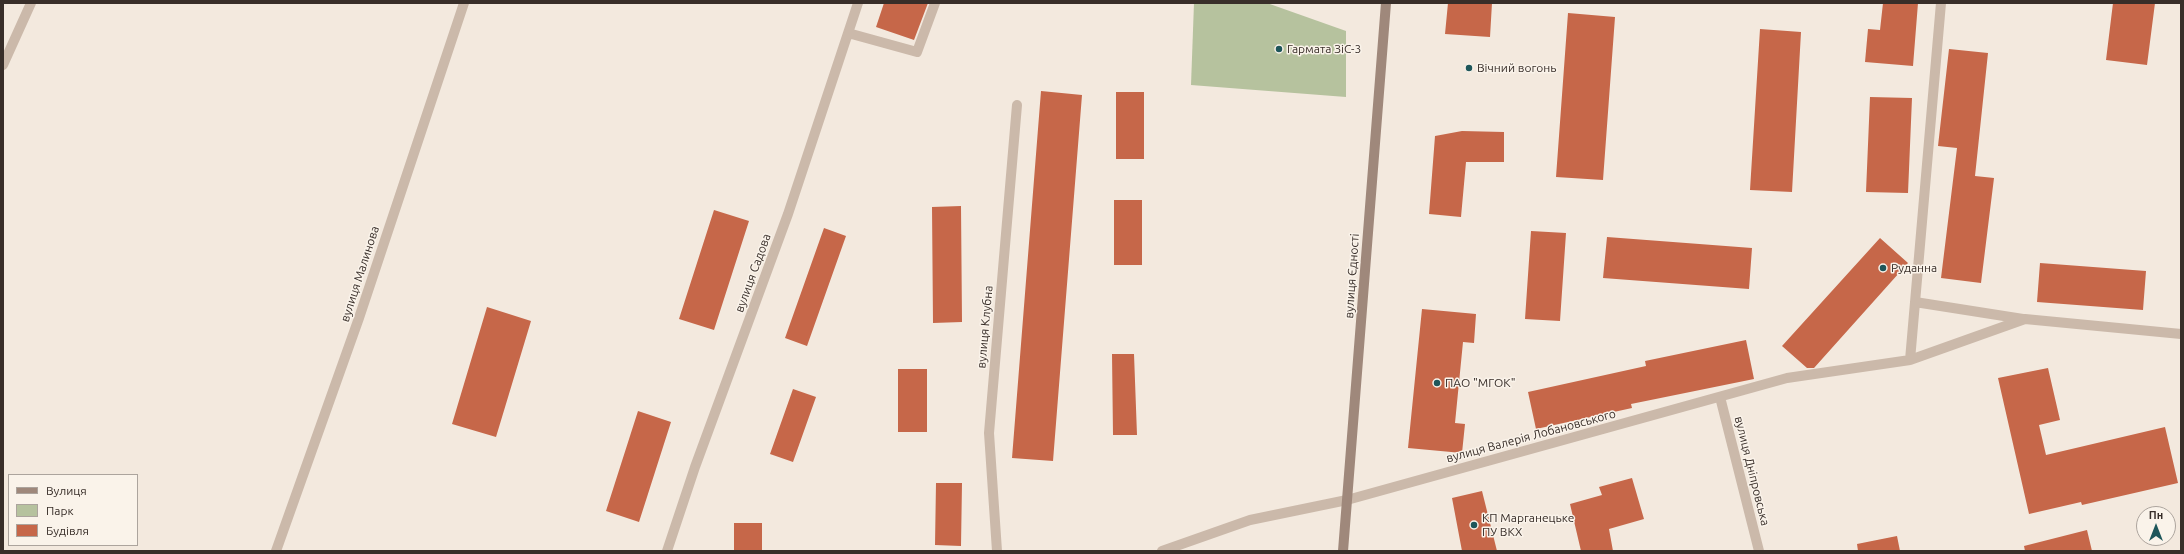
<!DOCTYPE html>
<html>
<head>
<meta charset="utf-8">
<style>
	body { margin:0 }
	#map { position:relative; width:2184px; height:554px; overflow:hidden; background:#f3e9de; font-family:Ubuntu,sans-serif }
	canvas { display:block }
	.frame { position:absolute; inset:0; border:4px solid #382e29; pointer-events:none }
	.legend { position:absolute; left:8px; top:474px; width:130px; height:72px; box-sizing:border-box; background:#faf3ea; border:1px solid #aca49d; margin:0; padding:5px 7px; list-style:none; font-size:12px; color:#382e29 }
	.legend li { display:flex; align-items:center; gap:8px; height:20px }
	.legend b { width:20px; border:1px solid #aca49d }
	.north { position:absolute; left:2136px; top:506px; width:40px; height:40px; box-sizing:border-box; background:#faf3ea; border:1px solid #aca49d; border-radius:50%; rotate:0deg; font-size:11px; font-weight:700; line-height:16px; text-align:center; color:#382e29 }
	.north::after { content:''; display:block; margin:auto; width:14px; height:18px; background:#1e565a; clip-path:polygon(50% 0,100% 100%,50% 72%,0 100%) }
</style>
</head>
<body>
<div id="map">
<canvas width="2184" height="554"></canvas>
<div class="frame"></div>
<ul class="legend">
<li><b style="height:5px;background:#9f887b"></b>Вулиця</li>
<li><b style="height:11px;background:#b6c29e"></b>Парк</li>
<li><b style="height:11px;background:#c66749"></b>Будівля</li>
</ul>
<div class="north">Пн</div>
</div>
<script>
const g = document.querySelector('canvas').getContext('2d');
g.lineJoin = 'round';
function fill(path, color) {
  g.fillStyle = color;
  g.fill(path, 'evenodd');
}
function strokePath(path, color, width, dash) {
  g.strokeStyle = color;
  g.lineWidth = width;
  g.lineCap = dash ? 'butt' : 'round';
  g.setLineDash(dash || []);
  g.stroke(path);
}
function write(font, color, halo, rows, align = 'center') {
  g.font = font + ' Ubuntu,sans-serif';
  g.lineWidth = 3;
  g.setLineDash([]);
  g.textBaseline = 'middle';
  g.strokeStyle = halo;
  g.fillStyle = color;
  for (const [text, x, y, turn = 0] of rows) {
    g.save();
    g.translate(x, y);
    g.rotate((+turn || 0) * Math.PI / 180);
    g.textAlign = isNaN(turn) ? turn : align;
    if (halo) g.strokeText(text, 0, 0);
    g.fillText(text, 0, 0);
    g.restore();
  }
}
fill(new Path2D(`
	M 1194,3 L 1267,3 L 1346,31 L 1346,97 L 1191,85 Z`), '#b6c29e');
fill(new Path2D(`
	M 884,3 L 928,3 L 914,40 L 876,27 Z
	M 1448,3 L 1492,3 L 1490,37 L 1445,34 Z
	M 1883,3 L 1918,3 L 1913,66 L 1865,62 L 1868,29 L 1880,30 Z
	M 2113,3 L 2155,3 L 2147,65 L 2106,60 Z
	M 1568,13 L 1615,17 L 1603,180 L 1556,177 Z
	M 1760,29 L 1801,32 L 1792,192 L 1750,190 Z
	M 1949,49 L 1988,53 L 1975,176 L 1994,178 L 1981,283 L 1941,278 L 1957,148 L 1938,146 Z
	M 1041,91 L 1082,95 L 1053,461 L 1012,458 Z
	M 1116,92 L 1144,92 L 1144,159 L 1116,159 Z
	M 1870,97 L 1912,98 L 1908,193 L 1866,192 Z
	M 1462,131 L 1504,132 L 1504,162 L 1466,162 L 1461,217 L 1429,214 L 1435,136 Z
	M 1114,200 L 1142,200 L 1142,265 L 1114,265 Z
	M 961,206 L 962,322 L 933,323 L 932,207 Z
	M 714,210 L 749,221 L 714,330 L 679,319 Z
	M 824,228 L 846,236 L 807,346 L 785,338 Z
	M 1531,231 L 1566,233 L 1560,321 L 1525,319 Z
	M 1607,237 L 1752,248 L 1749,289 L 1603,278 Z
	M 1880,238 L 1908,263 L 1814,368 L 1807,368 L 1782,346 Z
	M 2040,263 L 2146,271 L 2143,310 L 2037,302 Z
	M 487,307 L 531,321 L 496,437 L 452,424 Z
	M 1422,309 L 1476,314 L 1474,343 L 1463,342 L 1455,423 L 1465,424 L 1462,453 L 1408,448 Z
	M 1746,340 L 1754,379 L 1631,404 L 1632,408 L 1536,429 L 1528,392 L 1646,366 L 1645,361 Z
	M 1112,354 L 1134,354 L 1137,435 L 1113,435 Z
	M 2048,368 L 2060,420 L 2039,425 L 2046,455 L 2165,427 L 2178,483 L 2082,505 L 2081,502 L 2029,514 L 1998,378 Z
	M 898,369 L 927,369 L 927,432 L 898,432 Z
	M 793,389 L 816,397 L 793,462 L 770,454 Z
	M 638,411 L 671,422 L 639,522 L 606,511 Z
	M 1632,478 L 1644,519 L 1609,529 L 1613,551 L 1581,551 L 1570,504 L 1602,495 L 1599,487 Z
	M 936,483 L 962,483 L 961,546 L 935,545 Z
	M 1482,491 L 1497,551 L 1462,551 L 1452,498 Z
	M 734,523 L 762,523 L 762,551 L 734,551 Z
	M 2087,530 L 2092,551 L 2025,551 L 2024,546 Z
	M 1897,536 L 1900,551 L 1858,551 L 1857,544 Z`), '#c66749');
strokePath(new Path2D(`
	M 848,33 L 917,52 L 935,3
	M 3,65 L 31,3
	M 1915,302 L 2023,319
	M 1910,360 L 1941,3
	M 1720,397 L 1759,551
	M 276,551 L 359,318 L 464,3
	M 667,551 L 695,467 L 788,214 L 858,3
	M 997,551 L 989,433 L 1017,105
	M 1162,551 L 1250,520 L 1347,500 L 1787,378 L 1910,360 L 2025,319 L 2181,334`), '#cbb9aa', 10);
strokePath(new Path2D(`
	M 1343,551 L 1386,3`), '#9f887b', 10);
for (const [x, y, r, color] of [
	[1279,49,4,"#1e565a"],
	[1469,68,4,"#1e565a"],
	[1883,268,4,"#1e565a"],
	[1437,383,4,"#1e565a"],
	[1474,525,4,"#1e565a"]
]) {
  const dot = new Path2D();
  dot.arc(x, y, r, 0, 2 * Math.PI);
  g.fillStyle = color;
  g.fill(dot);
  strokePath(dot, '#faf3ea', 1.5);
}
write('12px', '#382e29', '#faf3ea', [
	["Гармата ЗіС-3",1287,49],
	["Вічний вогонь",1477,68],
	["Руданна",1891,268],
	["ПАО \"МГОК\"",1445,383],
	["КП Марганецьке",1482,518],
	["ПУ ВКХ",1482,532]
], 'left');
write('12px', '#382e29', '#faf3ea', [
	["вулиця Садова",753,273,-70],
	["вулиця Малинова",360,274,-72],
	["вулиця Єдності",1352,276,-86],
	["вулиця Клубна",985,327,-85],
	["вулиця Валерія Лобановського",1531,436,-15],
	["вулиця Дніпровська",1752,471,76]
]);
</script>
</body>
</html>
